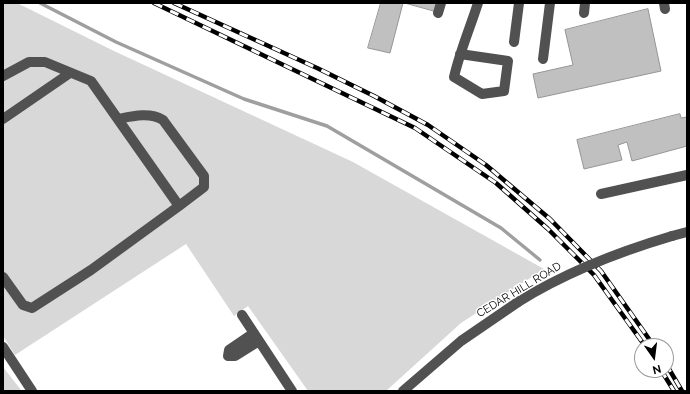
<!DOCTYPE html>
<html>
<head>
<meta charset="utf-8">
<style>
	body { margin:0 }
	#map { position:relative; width:690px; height:394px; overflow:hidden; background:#fff; font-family:Raleway,sans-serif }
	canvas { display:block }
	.frame { position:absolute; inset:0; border:4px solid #000; pointer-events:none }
	.north { position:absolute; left:634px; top:338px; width:40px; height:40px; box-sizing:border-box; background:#fff; border:1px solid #999; border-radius:50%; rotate:166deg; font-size:11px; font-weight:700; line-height:16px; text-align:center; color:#000 }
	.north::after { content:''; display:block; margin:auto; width:14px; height:18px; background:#000; clip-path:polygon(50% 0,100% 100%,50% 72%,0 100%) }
</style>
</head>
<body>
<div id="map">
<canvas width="690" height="394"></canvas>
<div class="frame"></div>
<div class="north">N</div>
</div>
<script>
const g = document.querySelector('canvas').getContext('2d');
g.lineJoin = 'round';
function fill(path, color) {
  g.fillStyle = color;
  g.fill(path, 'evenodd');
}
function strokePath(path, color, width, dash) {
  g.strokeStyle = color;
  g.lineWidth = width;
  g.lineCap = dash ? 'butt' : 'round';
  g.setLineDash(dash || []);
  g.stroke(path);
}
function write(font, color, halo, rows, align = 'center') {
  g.font = font + ' Raleway,sans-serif';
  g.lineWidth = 3;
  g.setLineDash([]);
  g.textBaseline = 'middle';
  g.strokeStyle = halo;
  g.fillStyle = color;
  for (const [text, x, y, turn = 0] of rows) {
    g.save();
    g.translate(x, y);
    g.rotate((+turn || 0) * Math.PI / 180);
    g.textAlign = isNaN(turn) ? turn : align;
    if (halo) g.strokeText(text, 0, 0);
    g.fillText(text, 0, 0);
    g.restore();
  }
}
fill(new Path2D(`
	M 3,3 L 17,3 L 114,51 L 353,162 L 544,269 L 461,323 L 386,391 L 308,391 L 248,306 L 234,316 L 186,244 L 15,355 L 3,336 Z
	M 3,367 L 21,390 L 22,391 L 3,391 Z`), '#d8d8d8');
strokePath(new Path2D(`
	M 40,3 L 116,42 L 244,99 L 327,126 L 501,228 L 540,260`), '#9f9f9f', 3.5);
const building = new Path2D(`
	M 381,3 L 403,3 L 390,53 L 368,48 Z
	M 405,3 L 437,3 L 435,11 Z
	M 648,9 L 661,71 L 538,98 L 533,74 L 573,65 L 565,30 Z
	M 680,114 L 681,118 L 687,117 L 687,146 L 632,161 L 627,142 L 618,145 L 622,160 L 584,169 L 577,140 Z`);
fill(building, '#c0c0c0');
strokePath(building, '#959595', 1);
strokePath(new Path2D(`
	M 664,3 L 665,9
	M 438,13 L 441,3
	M 584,13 L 585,3
	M 514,42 L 519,3
	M 460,54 L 508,61 L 504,91 L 482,94 L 454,77 C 460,51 470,28 478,3
	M 543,59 L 550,3
	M 3,76 L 29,62 L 45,62 L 91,81 L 179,206 L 91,270 L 32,308 L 23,305 L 3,277
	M 3,119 L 70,73
	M 118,119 C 133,116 150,112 163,120 L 204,176 L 204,187 L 179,206
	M 601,194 L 687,175
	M 672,236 L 687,232
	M 242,315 L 292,391
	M 254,333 L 229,350 L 228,356 L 235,356 L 259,341
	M 3,347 L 32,391
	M 403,391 L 461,341 L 518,302`), '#515151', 10);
const rail = new Path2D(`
	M 154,3 L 415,128 L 496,183 L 548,229 L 594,275 L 645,346
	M 174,3 L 317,68 L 374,96 L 428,125 L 486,165 L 550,219 L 601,271 L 654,346
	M 666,364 L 682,391
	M 661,370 L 674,391`);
strokePath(rail, '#000', 4.5);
strokePath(rail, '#fff', 3, [9]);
strokePath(new Path2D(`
	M 518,302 C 566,272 618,252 672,236`), '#515151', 10);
write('11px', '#000', '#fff', [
	["CEDAR HILL ROAD",519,290,-31]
]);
</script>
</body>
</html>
